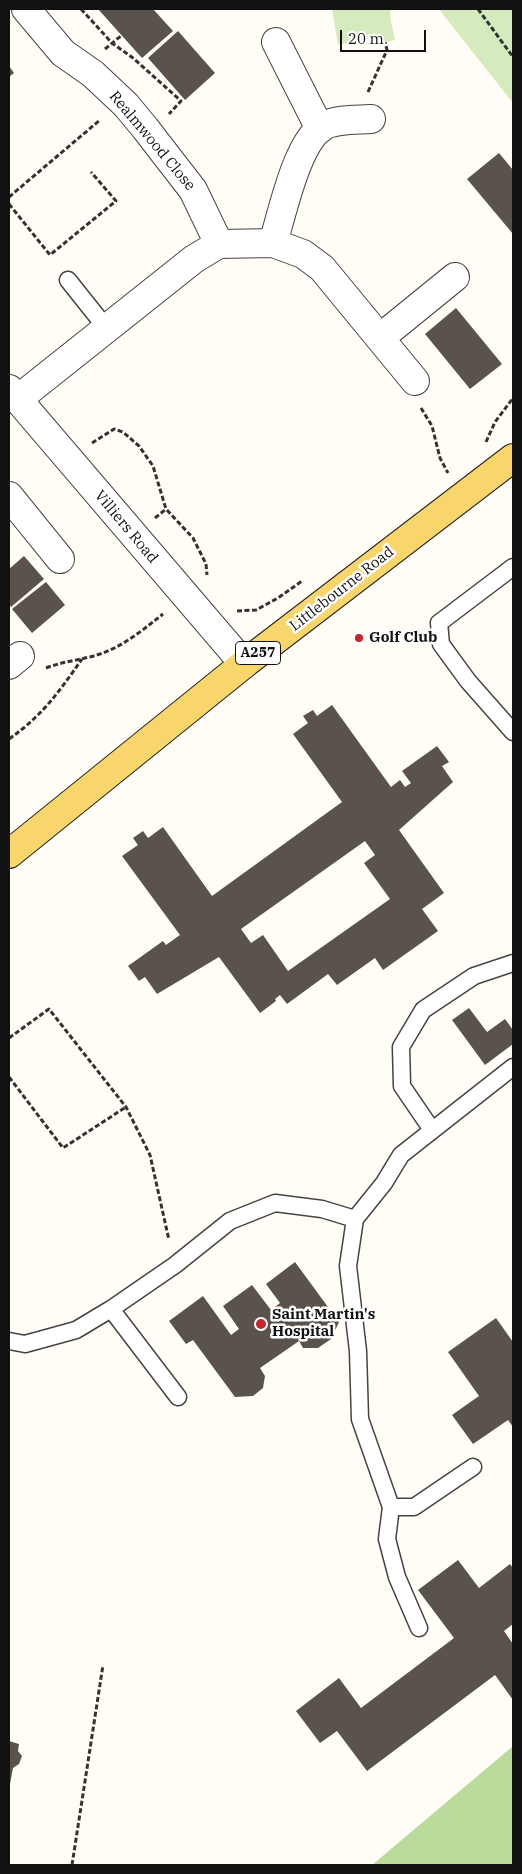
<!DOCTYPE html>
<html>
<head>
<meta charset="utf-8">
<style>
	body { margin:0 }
	#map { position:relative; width:522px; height:1874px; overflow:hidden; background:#fffdf5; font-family:"IBM Plex Serif",serif }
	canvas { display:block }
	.frame { position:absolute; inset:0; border:10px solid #111; pointer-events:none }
	.scale { position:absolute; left:340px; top:30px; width:86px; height:22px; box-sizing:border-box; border:2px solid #111; border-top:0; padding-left:6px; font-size:15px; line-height:18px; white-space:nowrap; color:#111; -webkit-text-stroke:4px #fff; paint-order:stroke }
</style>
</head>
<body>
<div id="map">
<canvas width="522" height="1874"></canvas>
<div class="frame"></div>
<div class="scale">20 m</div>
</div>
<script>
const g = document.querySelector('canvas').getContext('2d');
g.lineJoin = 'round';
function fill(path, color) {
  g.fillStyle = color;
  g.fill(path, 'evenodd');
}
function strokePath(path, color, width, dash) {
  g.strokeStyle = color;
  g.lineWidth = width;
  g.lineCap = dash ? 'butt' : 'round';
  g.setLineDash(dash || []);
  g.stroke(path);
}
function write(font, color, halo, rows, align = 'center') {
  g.font = font + ' "IBM Plex Serif",serif';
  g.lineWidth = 5;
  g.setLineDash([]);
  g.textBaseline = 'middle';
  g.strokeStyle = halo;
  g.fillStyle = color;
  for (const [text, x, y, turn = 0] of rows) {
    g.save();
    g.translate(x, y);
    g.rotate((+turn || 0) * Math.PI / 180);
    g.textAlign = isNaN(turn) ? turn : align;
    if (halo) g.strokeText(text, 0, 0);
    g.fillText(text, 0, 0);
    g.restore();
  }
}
fill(new Path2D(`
	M 332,9 L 391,9 L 390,17 L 395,40 L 376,44 L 374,38 L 338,45 Z
	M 439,9 L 513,9 L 513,103 L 445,17 Z`), '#d5ebbd');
fill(new Path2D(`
	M 513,1746 L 513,1865 L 372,1865 Z`), '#b9dc9c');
fill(new Path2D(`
	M 98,9 L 153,9 L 173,31 L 142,58 Z
	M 178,31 L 215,73 L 185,100 L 148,58 Z
	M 9,66 L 14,73 L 9,77 Z
	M 499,153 L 513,170 L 513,234 L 467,179 Z
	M 456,308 L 502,364 L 470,389 L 425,334 Z
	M 24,556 L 44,579 L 11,607 L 9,604 L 9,569 Z
	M 46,582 L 65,605 L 32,633 L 12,609 Z
	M 332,705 L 391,787 L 400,780 L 405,787 L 411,783 L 402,771 L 437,746 L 449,762 L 442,766 L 453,782 L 399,830 L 444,893 L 422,909 L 438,931 L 383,970 L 375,958 L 337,985 L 328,974 L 287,1004 L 280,995 L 275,999 L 276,1001 L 260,1013 L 219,957 L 157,994 L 145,977 L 139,981 L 128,966 L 163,941 L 166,945 L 180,935 L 122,856 L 138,845 L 133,838 L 143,831 L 148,838 L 163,827 L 212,896 L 342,802 L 293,734 L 308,723 L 303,716 L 313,710 L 317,716 ZM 365,841 L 375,855 L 364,863 L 390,899 L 288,971 L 263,935 L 251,943 L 241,929 Z
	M 469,1008 L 487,1032 L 505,1019 L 513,1030 L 513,1044 L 485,1065 L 452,1020 Z
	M 295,1262 L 339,1322 L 331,1339 L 318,1348 L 303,1348 L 299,1341 L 260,1368 L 265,1376 L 263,1388 L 253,1396 L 235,1397 L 193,1340 L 186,1344 L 169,1321 L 203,1296 L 231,1335 L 239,1329 L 223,1306 L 252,1285 L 271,1310 L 280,1303 L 266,1284 Z
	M 496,1318 L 513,1342 L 513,1427 L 508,1420 L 473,1444 L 452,1415 L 479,1396 L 448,1352 Z
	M 458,1560 L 479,1588 L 510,1564 L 513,1568 L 513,1624 L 504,1631 L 513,1644 L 513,1700 L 495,1675 L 367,1771 L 337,1731 L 320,1743 L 296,1711 L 339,1678 L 361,1708 L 454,1638 L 418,1590 Z
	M 9,1741 L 19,1744 L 18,1751 L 22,1756 L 19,1764 L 13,1768 L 10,1784 Z`), '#5a524d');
const lane = new Path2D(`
	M 68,280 L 107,329
	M 513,567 L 439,623 L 441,644 L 468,681 L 513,732
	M 432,1130 L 402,1086 L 401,1047 L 423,1010 L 474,976 L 513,963
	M 111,1309 L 178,1397
	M 9,1341 L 25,1344 L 76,1330 L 111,1309 L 175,1265 L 230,1221 L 275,1203 L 322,1209 L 355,1219
	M 391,1507 L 414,1507 L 473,1467
	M 419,1628 L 397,1577 L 387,1539 L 391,1507 L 360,1419 L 358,1351 L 348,1266 L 355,1219 L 384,1183 L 401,1155 L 513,1067`);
const street = new Path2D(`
	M 26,9 L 63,53 L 93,74 L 126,105 L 145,128 L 193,190 L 219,244
	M 276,42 L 320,129
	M 273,243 C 282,215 297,139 325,125 C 338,119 356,120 371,119
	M 380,338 L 455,277
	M 9,389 L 244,664
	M 18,399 L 194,259 L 219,244 L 273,243 L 303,254 L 322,268 L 415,381
	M 9,496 L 60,559
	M 9,665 L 20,656`);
const primary = new Path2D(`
	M 9,854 L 244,664 L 513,458`);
strokePath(lane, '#444', 19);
strokePath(street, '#444', 30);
strokePath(primary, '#222', 30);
strokePath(new Path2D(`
	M 81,9 L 112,43 L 133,58 L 181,101 L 169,114
	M 478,9 L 513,57
	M 105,49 L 122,35
	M 368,92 L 387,50 L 385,42
	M 9,197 L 100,120
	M 9,204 L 50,255 L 116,201 L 91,172
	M 421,408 L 432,426 L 440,458 L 448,473
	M 486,442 L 495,422 L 513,398
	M 92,443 L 114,429 L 123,432 L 139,446 L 153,466 L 166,509 L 193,538 L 206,564 L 207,575
	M 155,518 L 166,509
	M 237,611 L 256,610 L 278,598 L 302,581
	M 46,668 C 64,661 82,660 100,654 C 124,646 144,629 163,614
	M 9,739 C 42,716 59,692 82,659
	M 9,1038 L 49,1009 L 126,1107 L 150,1155 L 169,1240
	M 9,1077 L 63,1148 L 126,1107
	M 72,1865 L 103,1665`), '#333', 3, [5, 2.5]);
strokePath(lane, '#fff', 16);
strokePath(street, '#fff', 28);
strokePath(primary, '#f9d66b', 28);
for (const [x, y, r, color] of [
	[359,638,5,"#c4262e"],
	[261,1324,6,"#c4262e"]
]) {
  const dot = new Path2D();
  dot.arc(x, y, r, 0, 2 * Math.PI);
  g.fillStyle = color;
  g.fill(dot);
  strokePath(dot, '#fff', 2);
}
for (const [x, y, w] of [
	[258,653,45]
]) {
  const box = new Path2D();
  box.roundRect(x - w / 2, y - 11.5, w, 23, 4);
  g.fillStyle = '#fff';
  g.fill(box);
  strokePath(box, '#111', 1);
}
write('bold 14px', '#111', null, [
	["A257",258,653]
]);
write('15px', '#111', '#fff', [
	["Realmwood Close",152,141,50],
	["Villiers Road",126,527,50],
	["Littlebourne Road",342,589,-38]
]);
write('bold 15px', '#111', '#fff', [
	["Golf Club",369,638],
	["Saint Martin's",272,1315],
	["Hospital",272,1332]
], 'left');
</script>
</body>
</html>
